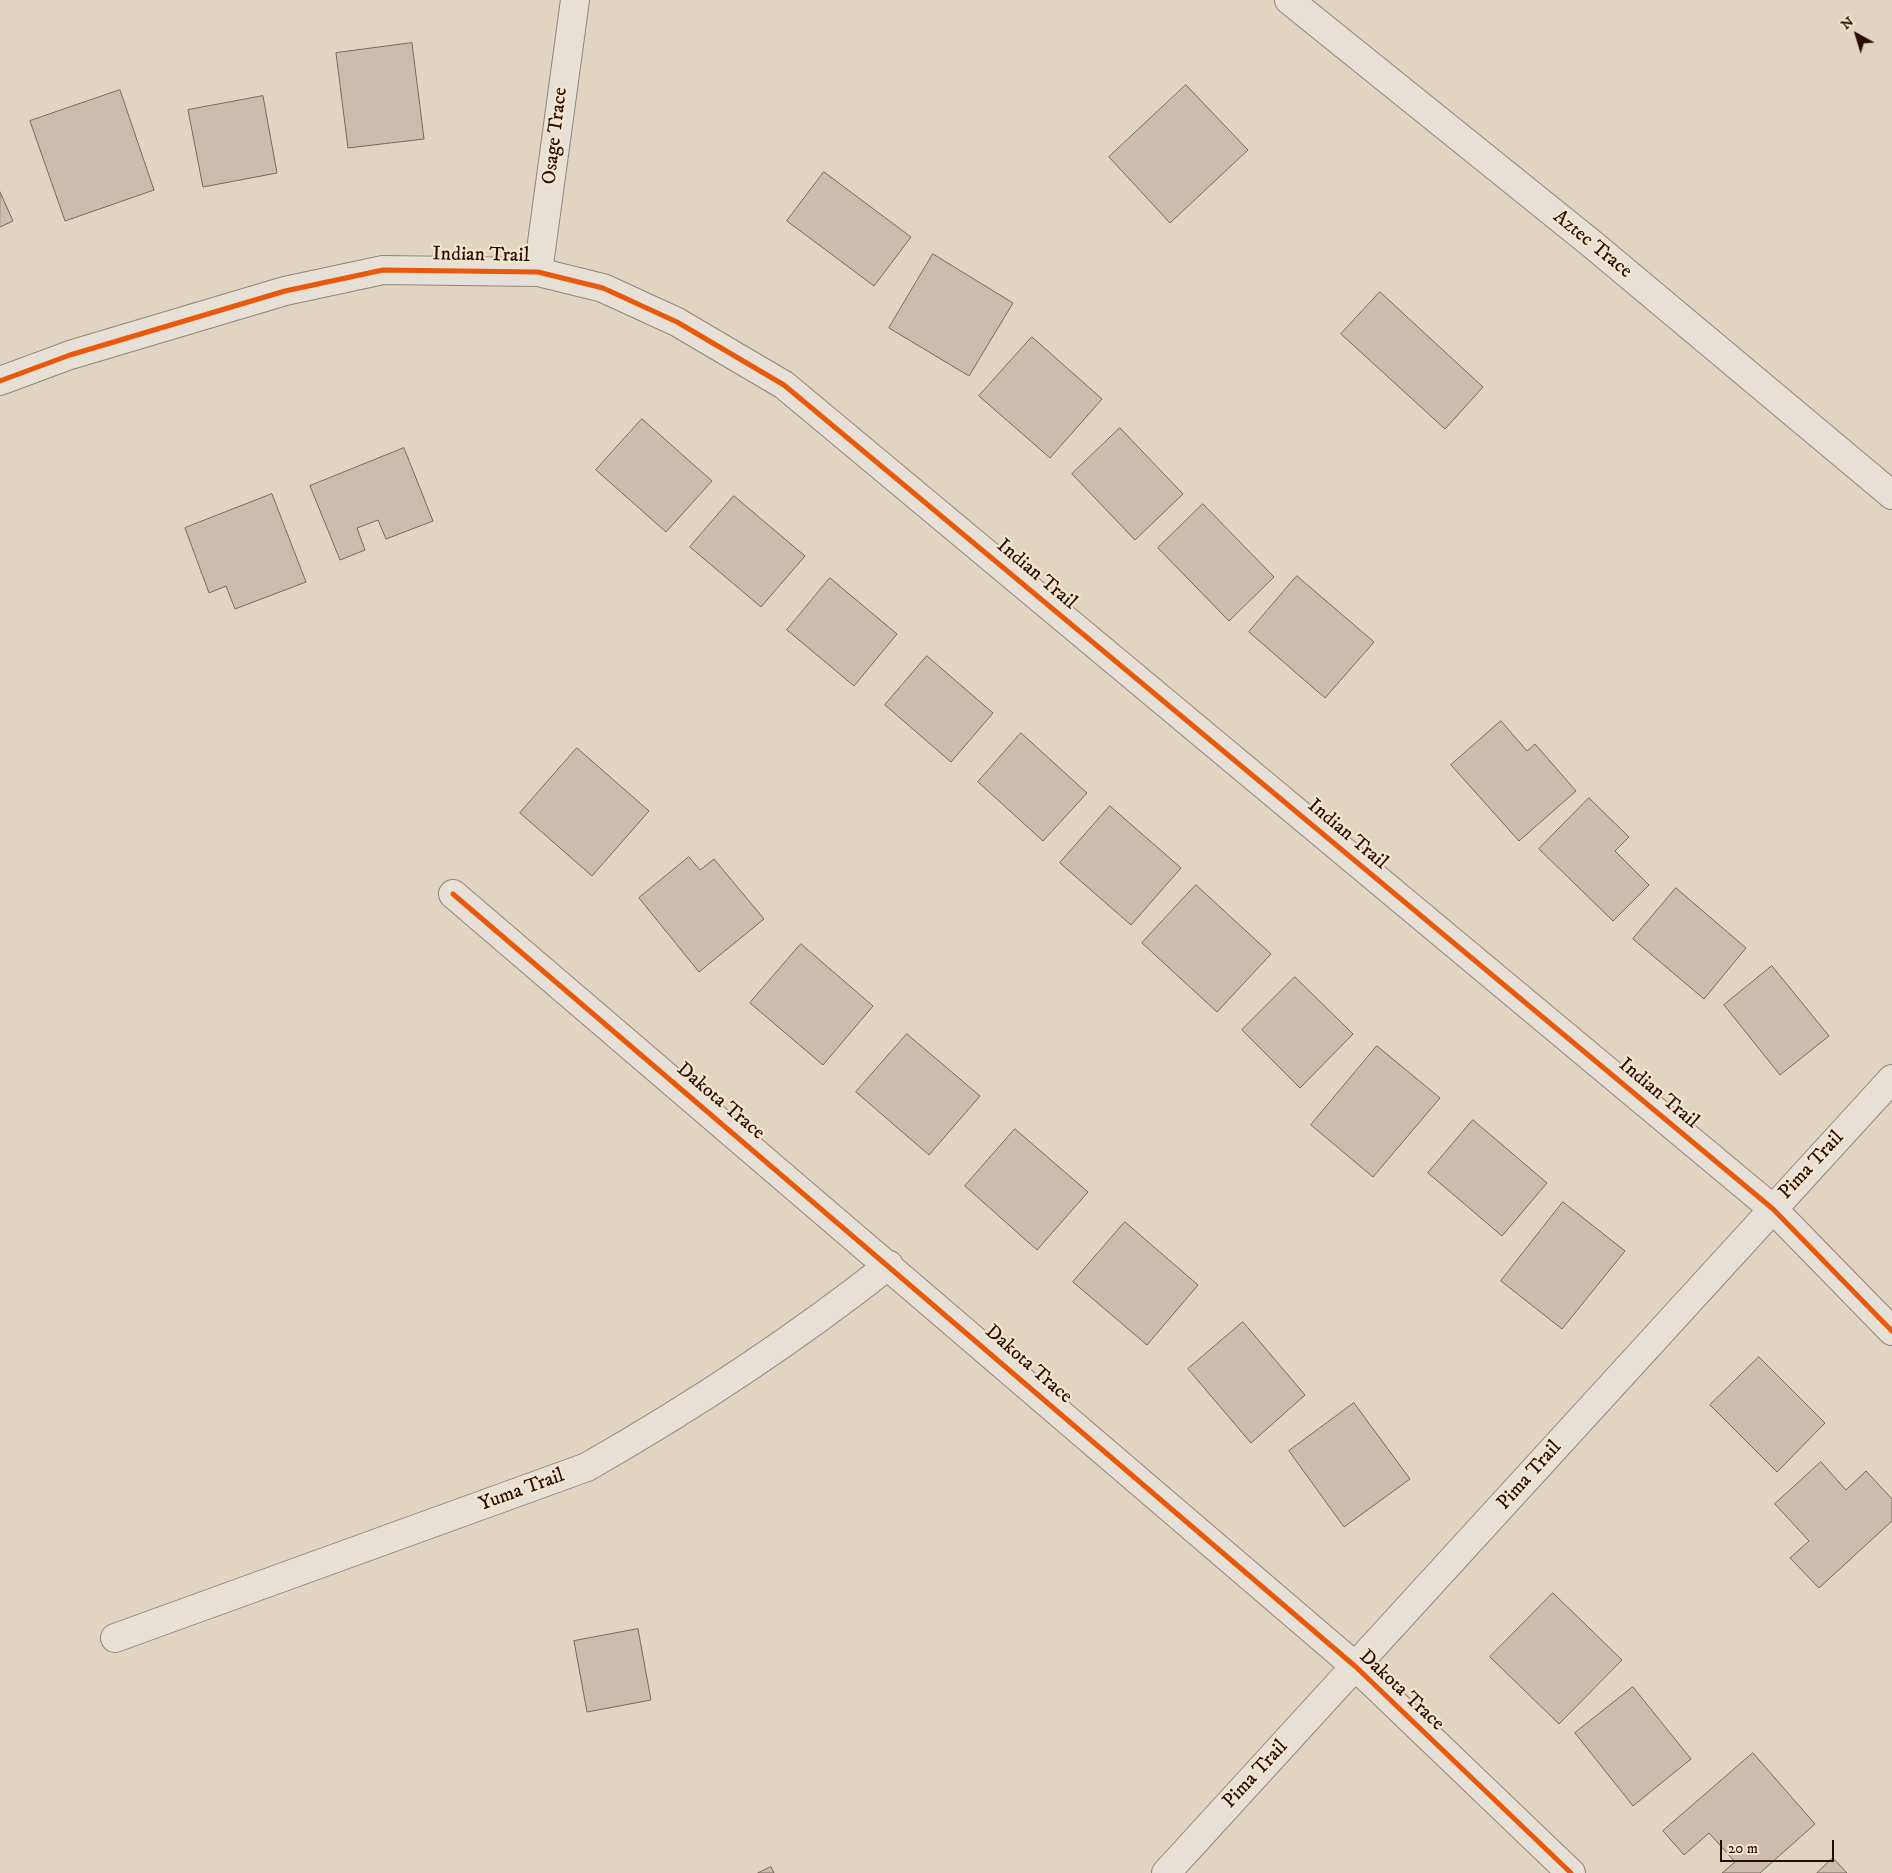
<!DOCTYPE html>
<html>
<head>
<meta charset="utf-8">
<style>
	body { margin:0 }
	#map { position:relative; width:1892px; height:1873px; overflow:hidden; background:#e1d4c1; font-family:"IM FELL DW Pica",serif }
	canvas { display:block }
	.north { position:absolute; left:1832px; top:10px; width:50px; height:50px; -webkit-text-stroke:4px #f5e4ce; paint-order:stroke; rotate:321deg; font-size:14px; font-weight:700; line-height:20px; text-align:center; color:#280d02 }
	.north::after { content:''; display:block; margin:auto; width:18px; height:22px; background:#280d02; clip-path:polygon(50% 0,100% 100%,50% 72%,0 100%) }
	.scale { position:absolute; left:1720px; top:1840px; width:114px; height:22px; box-sizing:border-box; border:2px solid #280d02; border-top:0; padding-left:6px; font-size:15px; line-height:18px; white-space:nowrap; color:#280d02; -webkit-text-stroke:4px #f5e4ce; paint-order:stroke }
</style>
</head>
<body>
<div id="map">
<canvas width="1892" height="1873"></canvas>
<div class="north">N</div>
<div class="scale">20 m</div>
</div>
<script>
const g = document.querySelector('canvas').getContext('2d');
g.lineJoin = 'round';
function fill(path, color) {
  g.fillStyle = color;
  g.fill(path, 'evenodd');
}
function strokePath(path, color, width, dash) {
  g.strokeStyle = color;
  g.lineWidth = width;
  g.lineCap = dash ? 'butt' : 'round';
  g.setLineDash(dash || []);
  g.stroke(path);
}
function write(font, color, halo, rows, align = 'center') {
  g.font = font + ' "IM FELL DW Pica",serif';
  g.lineWidth = 4.5;
  g.setLineDash([]);
  g.textBaseline = 'middle';
  g.strokeStyle = halo;
  g.fillStyle = color;
  for (const [text, x, y, turn = 0] of rows) {
    g.save();
    g.translate(x, y);
    g.rotate((+turn || 0) * Math.PI / 180);
    g.textAlign = isNaN(turn) ? turn : align;
    if (halo) g.strokeText(text, 0, 0);
    g.fillText(text, 0, 0);
    g.restore();
  }
}
const building = new Path2D(`
	M 412,43 L 424,139 L 348,148 L 336,53 Z
	M 1186,85 L 1248,150 L 1170,223 L 1109,157 Z
	M 120,90 L 154,190 L 65,221 L 30,121 Z
	M 263,96 L 277,173 L 203,187 L 188,110 Z
	M 824,172 L 911,237 L 874,286 L 787,221 Z
	M 0,192 L 13,221 L 0,227 Z
	M 933,254 L 1013,303 L 969,376 L 889,328 Z
	M 1380,292 L 1483,387 L 1445,429 L 1341,334 Z
	M 1032,337 L 1102,399 L 1050,458 L 979,396 Z
	M 642,419 L 712,481 L 666,532 L 596,470 Z
	M 1120,428 L 1183,494 L 1135,540 L 1072,474 Z
	M 404,448 L 433,521 L 386,539 L 378,520 L 357,528 L 365,550 L 340,560 L 310,486 Z
	M 272,494 L 306,582 L 235,609 L 226,586 L 209,593 L 185,528 Z
	M 734,496 L 805,556 L 761,607 L 690,547 Z
	M 1203,504 L 1274,577 L 1229,621 L 1158,548 Z
	M 1297,576 L 1374,642 L 1325,698 L 1249,632 Z
	M 830,578 L 897,634 L 854,686 L 787,630 Z
	M 927,656 L 993,713 L 951,762 L 885,705 Z
	M 1501,721 L 1527,751 L 1535,744 L 1576,791 L 1519,841 L 1451,765 Z
	M 1021,733 L 1087,793 L 1043,841 L 978,782 Z
	M 577,748 L 649,811 L 592,876 L 520,813 Z
	M 1589,798 L 1629,837 L 1615,851 L 1649,885 L 1613,921 L 1539,849 Z
	M 1110,806 L 1181,868 L 1131,925 L 1060,863 Z
	M 689,857 L 700,870 L 714,859 L 764,919 L 699,972 L 639,898 Z
	M 1196,885 L 1271,954 L 1217,1012 L 1142,943 Z
	M 1676,888 L 1746,948 L 1704,999 L 1633,939 Z
	M 801,944 L 873,1006 L 823,1065 L 750,1003 Z
	M 1772,966 L 1829,1036 L 1780,1075 L 1724,1005 Z
	M 1295,977 L 1353,1034 L 1300,1088 L 1242,1030 Z
	M 907,1034 L 980,1096 L 929,1155 L 856,1092 Z
	M 1377,1046 L 1440,1098 L 1373,1177 L 1311,1125 Z
	M 1473,1120 L 1547,1183 L 1502,1236 L 1428,1173 Z
	M 1015,1129 L 1088,1192 L 1037,1250 L 965,1186 Z
	M 1563,1202 L 1625,1251 L 1562,1329 L 1501,1281 Z
	M 1125,1222 L 1198,1285 L 1147,1345 L 1073,1282 Z
	M 1243,1322 L 1305,1395 L 1251,1443 L 1188,1369 Z
	M 1759,1357 L 1825,1423 L 1777,1472 L 1710,1405 Z
	M 1354,1403 L 1410,1479 L 1344,1527 L 1289,1451 Z
	M 1821,1462 L 1846,1490 L 1866,1471 L 1892,1499 L 1892,1521 L 1819,1588 L 1790,1558 L 1809,1541 L 1775,1504 Z
	M 1553,1593 L 1622,1660 L 1559,1724 L 1490,1657 Z
	M 638,1629 L 651,1700 L 587,1712 L 574,1641 Z
	M 1633,1687 L 1691,1759 L 1633,1806 L 1575,1733 Z
	M 1753,1753 L 1815,1824 L 1760,1873 L 1722,1873 L 1735,1862 L 1709,1833 L 1684,1855 L 1663,1831 Z
	M 1833,1858 L 1847,1873 L 1817,1873 Z
	M 771,1867 L 774,1873 L 758,1873 Z`);
fill(building, '#cdbbad');
strokePath(building, '#75695f', 1);
const minor = new Path2D(`
	M 1289,0 L 1592,244 L 1892,495
	M 538,272 L 575,0
	M 453,894 L 1356,1667 L 1571,1873
	M 115,1638 L 587,1467 C 692,1407 794,1340 889,1265
	M 1166,1873 L 1892,1079`);
const tertiary = new Path2D(`
	M 0,381 L 70,355 L 285,291 L 383,270 L 538,272 L 603,288 L 677,322 L 784,385 L 1773,1209 L 1892,1331`);
strokePath(minor, '#8f8478', 30);
strokePath(tertiary, '#8f8478', 30);
strokePath(minor, '#e7e0d7', 28);
strokePath(tertiary, '#e7e0d7', 28);
strokePath(new Path2D(`
	M 0,381 L 70,355 L 285,291 L 383,270 L 538,272 L 603,288 L 677,322 L 784,385 L 1773,1209 L 1892,1331
	M 453,894 L 1356,1667 L 1571,1873`), '#e8590c', 5);
write('20px', '#280d02', '#f5e4ce', [
	["Osage Trace",556,136,-83],
	["Aztec Trace",1592,245,39],
	["Indian Trail",481,256,1],
	["Indian Trail",1036,575,40],
	["Indian Trail",1347,835,40],
	["Indian Trail",1658,1094,40],
	["Dakota Trace",720,1102,40],
	["Pima Trail",1812,1166,-47],
	["Dakota Trace",1028,1365,41],
	["Pima Trail",1530,1476,-48],
	["Yuma Trail",522,1491,-20],
	["Dakota Trace",1401,1691,43],
	["Pima Trail",1256,1775,-47]
]);
</script>
</body>
</html>
